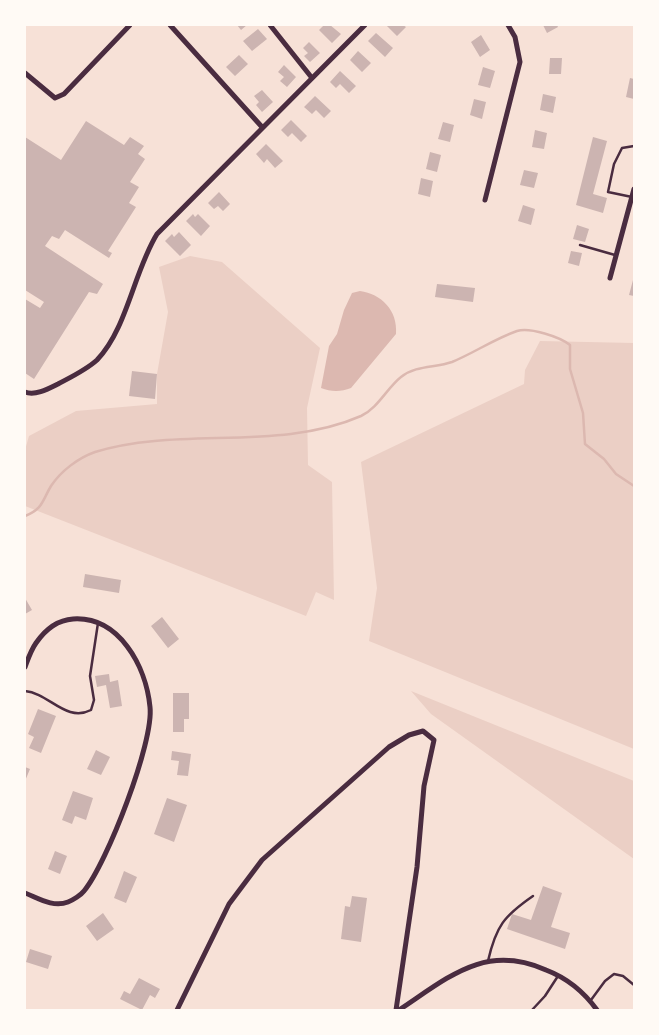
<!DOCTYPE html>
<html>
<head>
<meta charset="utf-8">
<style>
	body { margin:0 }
	#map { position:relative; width:659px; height:1035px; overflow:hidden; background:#f7e1d7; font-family:"Sofia Sans Condensed",sans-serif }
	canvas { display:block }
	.frame { position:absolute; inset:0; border:26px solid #fffaf5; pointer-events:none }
</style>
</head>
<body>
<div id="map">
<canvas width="659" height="1035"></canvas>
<div class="frame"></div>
</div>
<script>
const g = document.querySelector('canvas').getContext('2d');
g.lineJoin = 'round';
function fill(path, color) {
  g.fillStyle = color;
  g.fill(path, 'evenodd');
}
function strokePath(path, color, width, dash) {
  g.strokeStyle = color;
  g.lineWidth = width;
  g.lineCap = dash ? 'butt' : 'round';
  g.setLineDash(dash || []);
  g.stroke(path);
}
fill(new Path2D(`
	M 190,256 L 222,262 L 320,348 L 307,408 L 308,465 L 332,482 L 334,600 L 316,592 L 306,616 L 25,506 L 25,450 L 29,436 L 76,411 L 157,404 L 157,374 L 168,312 L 159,267 Z
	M 540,341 L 634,343 L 634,749 L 369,641 L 377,588 L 361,462 L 524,384 L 525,370 Z
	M 411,691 L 634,781 L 634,859 L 431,714 Z`), '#ebcfc5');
fill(new Path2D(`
	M 360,291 C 381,294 398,310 396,334 L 351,388 C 341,392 331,392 321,388 L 329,346 L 337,334 L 344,310 L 352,293 Z`), '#dcb8b0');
strokePath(new Path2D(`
	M 25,516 C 43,509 42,501 51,486 C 61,471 78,458 95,452 C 179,426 279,452 361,416 C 378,408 387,388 401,377 C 416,365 435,368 452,362 C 474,353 494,339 517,331 C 530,327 560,337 570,345 L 570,369 L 583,413 L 585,444 L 604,459 L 616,474 L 634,486`), '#dcb8b0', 2.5);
fill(new Path2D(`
	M 237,25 L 247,25 L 241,30 Z
	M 324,25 L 330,25 L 341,34 L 332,43 L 319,30 Z
	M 386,25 L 403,25 L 406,27 L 397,36 Z
	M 543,25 L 557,25 L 558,27 L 547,33 Z
	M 258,29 L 267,39 L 252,51 L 243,41 Z
	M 376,33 L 393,48 L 385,57 L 368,41 Z
	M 481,35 L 490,50 L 480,57 L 471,42 Z
	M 309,42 L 320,53 L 310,62 L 304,56 L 308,53 L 303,48 Z
	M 358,51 L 371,63 L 362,72 L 350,60 Z
	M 239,55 L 248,64 L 235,76 L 226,67 Z
	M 550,58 L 562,58 L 561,74 L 549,74 Z
	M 284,65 L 296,77 L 287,87 L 280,81 L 284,77 L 278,72 Z
	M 483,67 L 495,71 L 490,88 L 478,85 Z
	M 340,71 L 356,86 L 349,93 L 340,84 L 336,88 L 330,82 Z
	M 630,78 L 634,79 L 634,99 L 626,97 Z
	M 262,90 L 273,102 L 262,112 L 256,105 L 259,102 L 254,96 Z
	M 543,94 L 556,97 L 553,113 L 540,110 Z
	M 315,96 L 331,111 L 324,118 L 316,110 L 312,114 L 304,107 Z
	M 474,99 L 486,102 L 482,119 L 470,115 Z
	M 291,120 L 307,136 L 301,142 L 292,133 L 288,137 L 281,130 Z
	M 86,121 L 124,145 L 130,137 L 144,146 L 138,154 L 145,159 L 130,182 L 139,187 L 129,203 L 136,207 L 108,251 L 112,253 L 109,258 L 65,230 L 59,239 L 52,236 L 45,246 L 103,284 L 97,294 L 89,292 L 34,379 L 25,373 L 25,299 L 40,308 L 44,302 L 25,290 L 25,137 L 61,160 Z
	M 443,122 L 454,125 L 450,142 L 438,139 Z
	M 535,130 L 547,133 L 544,149 L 532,147 Z
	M 593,137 L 607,141 L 593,194 L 607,198 L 603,213 L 576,205 Z
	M 266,144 L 283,161 L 275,168 L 267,159 L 264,163 L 256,154 Z
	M 430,152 L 441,155 L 437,172 L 426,169 Z
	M 524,170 L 538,173 L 534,188 L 520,185 Z
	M 421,178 L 433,181 L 430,197 L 418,194 Z
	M 219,192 L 230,204 L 223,211 L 218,206 L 214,209 L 208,203 Z
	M 523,205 L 535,209 L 531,225 L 518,221 Z
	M 193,214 L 195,217 L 198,214 L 210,226 L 201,236 L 186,221 Z
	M 577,225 L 589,229 L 585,242 L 573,239 Z
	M 179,232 L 191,245 L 180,256 L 165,241 L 172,234 L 174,237 Z
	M 571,251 L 582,253 L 579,266 L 568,263 Z
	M 633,280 L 634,280 L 634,296 L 629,295 Z
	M 437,284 L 475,288 L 473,302 L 435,297 Z
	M 132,371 L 157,374 L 155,399 L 129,396 Z
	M 85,574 L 121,580 L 119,593 L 83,587 Z
	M 25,598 L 32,610 L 25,614 Z
	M 162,617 L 179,639 L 168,648 L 151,626 Z
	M 109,674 L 110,682 L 118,680 L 122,706 L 110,708 L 106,685 L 97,687 L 95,676 Z
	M 173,693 L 189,693 L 189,719 L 184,719 L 184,732 L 173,732 Z
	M 38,709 L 56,716 L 41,753 L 29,748 L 34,737 L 28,734 Z
	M 96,750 L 110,757 L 101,775 L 87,769 Z
	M 172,751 L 191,754 L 188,776 L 177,775 L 179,761 L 171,760 Z
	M 25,767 L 30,769 L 25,781 Z
	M 73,791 L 93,798 L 86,820 L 75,816 L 72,824 L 62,820 Z
	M 167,798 L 187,805 L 174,842 L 154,834 Z
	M 55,851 L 67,856 L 60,874 L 48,869 Z
	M 124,871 L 137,877 L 126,903 L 114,898 Z
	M 543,886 L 562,893 L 551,927 L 570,933 L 565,949 L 507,929 L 512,914 L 531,920 Z
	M 352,896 L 367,898 L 361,942 L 341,939 L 345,906 L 350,907 Z
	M 103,913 L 114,929 L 97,941 L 86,926 Z
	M 30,949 L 52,956 L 48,969 L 26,962 Z
	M 139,978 L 160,989 L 155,998 L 150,995 L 142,1010 L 120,999 L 124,991 L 130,994 Z`), '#ccb4b1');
strokePath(new Path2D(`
	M 632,197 L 608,192 L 614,164 L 622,148 L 634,146
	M 580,245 L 615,255
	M 25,691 C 49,693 66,723 91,710 L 94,700 L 90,676 L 98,623
	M 488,961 C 496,926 504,916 533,896
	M 591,1000 L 605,981 L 614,974 L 623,976 L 634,985
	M 532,1010 L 545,996 L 558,976`), '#4a2c40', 2.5);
strokePath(new Path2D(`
	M 170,25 L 262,127
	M 270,25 L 312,78
	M 25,73 L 55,98 L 64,94 L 130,25
	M 485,200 L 520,62 L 515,37 L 508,25
	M 610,278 L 634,189
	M 25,392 C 35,396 48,389 58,384 C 71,377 86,370 97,360 C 127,329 134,271 157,234 L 365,25
	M 25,667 C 28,659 31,650 36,643 C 45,630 58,620 73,619 C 119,616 146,666 150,707 C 154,742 107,863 84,891 C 81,895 73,900 68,902 C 53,908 38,898 25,893
	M 177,1010 L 229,904 L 262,860 L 389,747 L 409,735 L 423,731 L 434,740 L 424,786 L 417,867 L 396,1010
	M 399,1010 C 449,977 485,943 546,970 C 567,978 584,992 597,1010`), '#4a2c40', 5);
</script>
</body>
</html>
